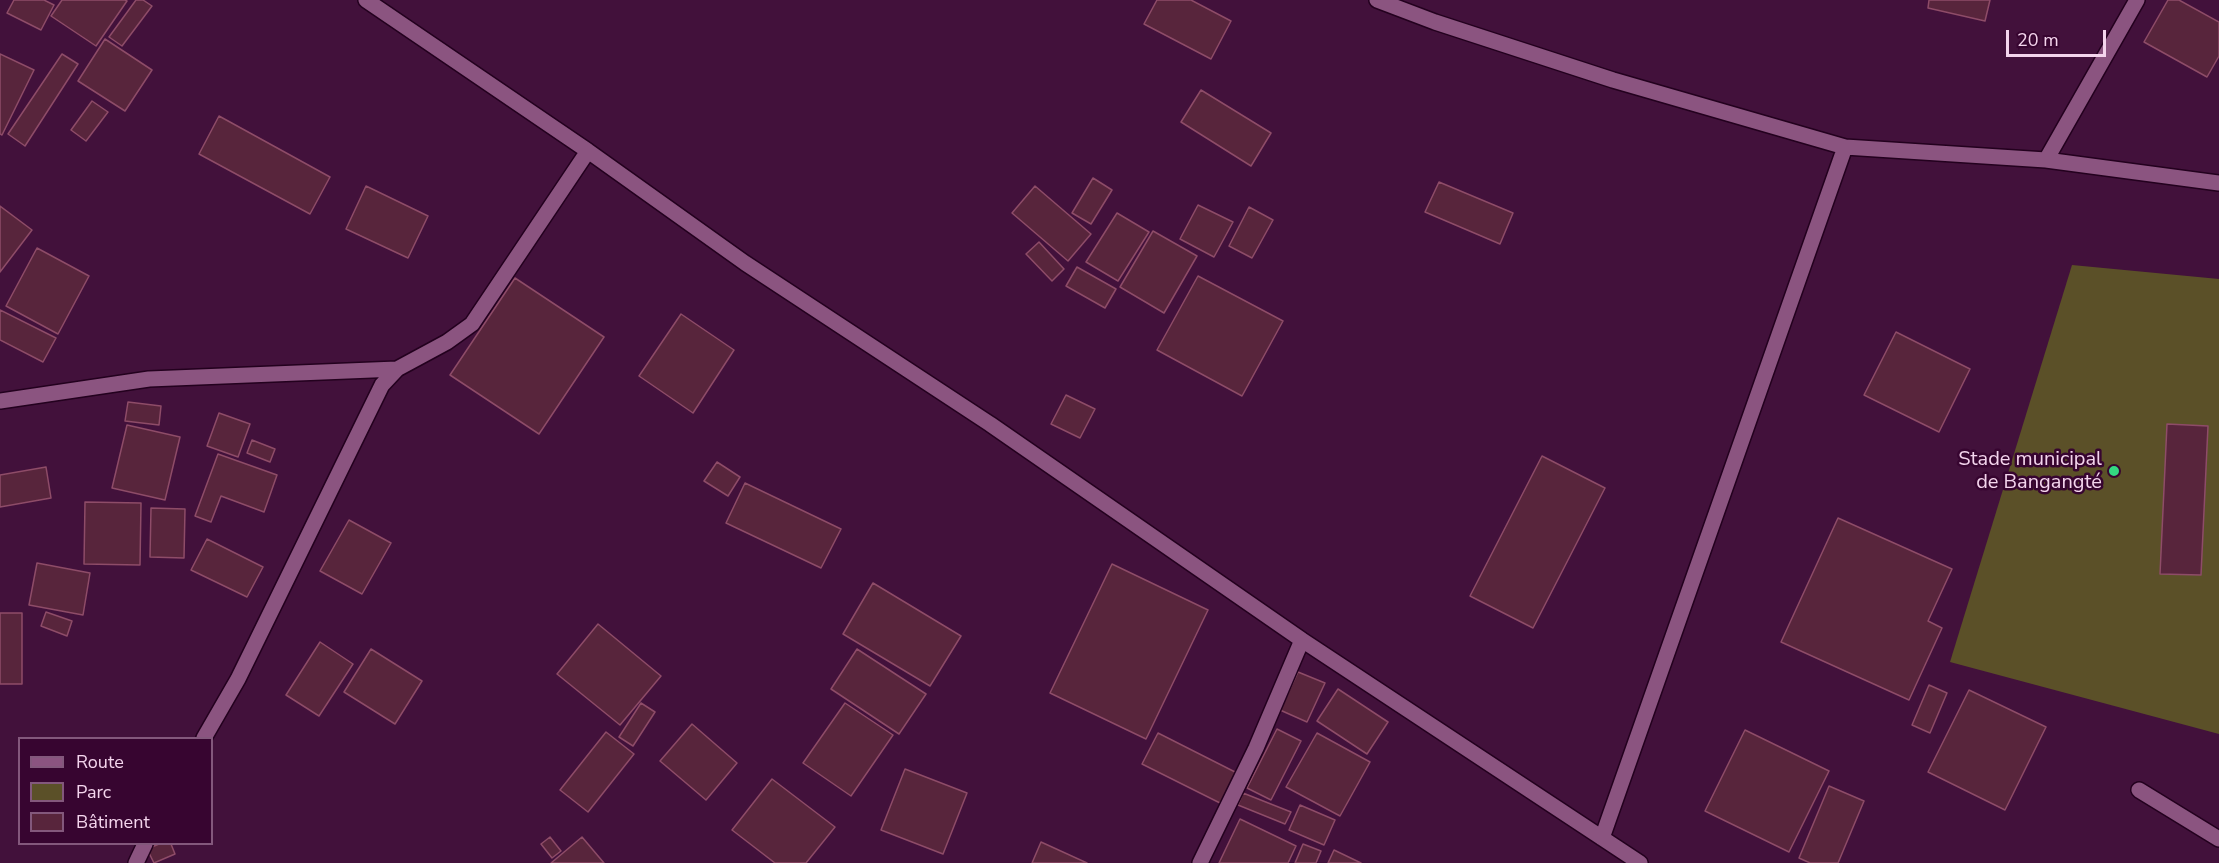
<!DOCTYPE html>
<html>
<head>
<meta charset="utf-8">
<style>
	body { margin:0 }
	#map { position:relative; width:2219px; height:863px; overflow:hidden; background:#42113b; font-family:"Nunito Sans",sans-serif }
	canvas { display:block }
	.legend { position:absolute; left:18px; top:737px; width:195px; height:108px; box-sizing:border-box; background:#370530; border:2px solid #83587c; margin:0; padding:8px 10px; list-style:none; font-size:18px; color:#f4d5ed }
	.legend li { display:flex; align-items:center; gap:12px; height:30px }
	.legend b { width:30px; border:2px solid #83587c }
	.scale { position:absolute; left:2006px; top:30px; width:100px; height:27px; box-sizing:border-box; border:3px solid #f4d5ed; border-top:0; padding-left:8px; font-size:18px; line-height:21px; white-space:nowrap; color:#f4d5ed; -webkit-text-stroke:4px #370530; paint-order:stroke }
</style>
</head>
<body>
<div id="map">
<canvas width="2219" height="863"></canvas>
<ul class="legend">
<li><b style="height:8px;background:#8b5480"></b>Route</li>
<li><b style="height:16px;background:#5b5028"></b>Parc</li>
<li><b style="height:16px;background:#58253c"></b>Bâtiment</li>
</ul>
<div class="scale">20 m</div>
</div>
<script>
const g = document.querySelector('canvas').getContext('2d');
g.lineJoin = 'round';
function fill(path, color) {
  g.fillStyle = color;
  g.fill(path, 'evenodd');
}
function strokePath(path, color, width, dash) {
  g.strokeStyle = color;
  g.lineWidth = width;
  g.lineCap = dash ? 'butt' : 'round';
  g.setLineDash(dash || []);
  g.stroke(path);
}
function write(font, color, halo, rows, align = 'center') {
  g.font = font + ' "Nunito Sans",sans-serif';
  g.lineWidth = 5;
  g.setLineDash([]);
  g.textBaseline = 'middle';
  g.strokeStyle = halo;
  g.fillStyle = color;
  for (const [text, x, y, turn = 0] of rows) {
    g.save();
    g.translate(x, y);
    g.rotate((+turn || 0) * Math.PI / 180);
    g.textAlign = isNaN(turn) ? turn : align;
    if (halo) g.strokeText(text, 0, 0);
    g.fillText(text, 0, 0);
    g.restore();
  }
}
fill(new Path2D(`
	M 2072,265 L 2219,279 L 2219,734 L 1950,662 Z`), '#5b5028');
const building = new Path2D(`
	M 14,0 L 44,0 L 54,5 L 41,30 L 7,13 Z
	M 62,0 L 125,0 L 127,1 L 96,46 L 51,16 Z
	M 136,0 L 143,0 L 152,6 L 122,46 L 109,37 Z
	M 1157,0 L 1191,0 L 1231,21 L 1211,59 L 1144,24 Z
	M 1929,0 L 1990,0 L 1985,21 L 1928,8 Z
	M 2168,0 L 2179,0 L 2219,22 L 2219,56 L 2207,77 L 2144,42 Z
	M 105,39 L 152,70 L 125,111 L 78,81 Z
	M 0,54 L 34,70 L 2,135 L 0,134 Z
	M 62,54 L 78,64 L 25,146 L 8,134 Z
	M 1201,90 L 1271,133 L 1251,166 L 1181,122 Z
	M 92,101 L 108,112 L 86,141 L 71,130 Z
	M 219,116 L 330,177 L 310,214 L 199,154 Z
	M 1093,178 L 1112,190 L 1091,224 L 1072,213 Z
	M 1439,182 L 1513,213 L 1500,244 L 1425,212 Z
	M 366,186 L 428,216 L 408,258 L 346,229 Z
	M 1035,186 L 1091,234 L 1068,261 L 1012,213 Z
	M 1198,205 L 1233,222 L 1214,257 L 1180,239 Z
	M 0,206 L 32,230 L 0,272 Z
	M 1249,207 L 1273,220 L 1252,258 L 1229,246 Z
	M 1117,213 L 1149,232 L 1118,281 L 1086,262 Z
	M 1153,231 L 1197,256 L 1164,313 L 1120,287 Z
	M 1039,242 L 1064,269 L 1052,281 L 1026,254 Z
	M 37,248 L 89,276 L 58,334 L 6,306 Z
	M 1077,267 L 1116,289 L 1105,308 L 1066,286 Z
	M 1198,276 L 1283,321 L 1242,396 L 1157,350 Z
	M 515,278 L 604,337 L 539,434 L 450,375 Z
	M 0,310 L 56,338 L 43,362 L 0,340 Z
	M 681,314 L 734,350 L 693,413 L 639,376 Z
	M 1896,332 L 1970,369 L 1939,432 L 1864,395 Z
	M 1066,395 L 1095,409 L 1080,438 L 1051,424 Z
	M 128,402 L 161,406 L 159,425 L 125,421 Z
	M 219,413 L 250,424 L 238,457 L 207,446 Z
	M 2167,424 L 2208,426 L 2201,575 L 2160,574 Z
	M 127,425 L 180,437 L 165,500 L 112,488 Z
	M 252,440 L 275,449 L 270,462 L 247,453 Z
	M 218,454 L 277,475 L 264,512 L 221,496 L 211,522 L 195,516 Z
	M 1542,456 L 1605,488 L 1533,628 L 1470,596 Z
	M 717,462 L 740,477 L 728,496 L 704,481 Z
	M 46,467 L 51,498 L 0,507 L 0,475 Z
	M 745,483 L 841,529 L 821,568 L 726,523 Z
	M 85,502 L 141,503 L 140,565 L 84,564 Z
	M 151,508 L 185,509 L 184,558 L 150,557 Z
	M 1838,518 L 1952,569 L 1928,621 L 1942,628 L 1909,700 L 1781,642 Z
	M 349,520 L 391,543 L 362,594 L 320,571 Z
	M 207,539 L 263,567 L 247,597 L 191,570 Z
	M 37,563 L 90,573 L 83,615 L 29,605 Z
	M 1112,564 L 1208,610 L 1146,739 L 1050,693 Z
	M 873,583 L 961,636 L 930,686 L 843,634 Z
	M 46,612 L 72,621 L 67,636 L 41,626 Z
	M 0,613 L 22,613 L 22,684 L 0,684 Z
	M 598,624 L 661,676 L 620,725 L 557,674 Z
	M 320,642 L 353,664 L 319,716 L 286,695 Z
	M 371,649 L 422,681 L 395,724 L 344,692 Z
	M 857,649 L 926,694 L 899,734 L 831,689 Z
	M 1298,672 L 1325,683 L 1307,722 L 1280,710 Z
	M 1929,685 L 1947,693 L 1930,733 L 1912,725 Z
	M 1338,689 L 1388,722 L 1367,754 L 1317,721 Z
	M 1969,690 L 2046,727 L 2005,810 L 1928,772 Z
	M 641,703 L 655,712 L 633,746 L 619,737 Z
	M 845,703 L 893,735 L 851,796 L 803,763 Z
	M 692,724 L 737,763 L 706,800 L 660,761 Z
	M 1277,729 L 1301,741 L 1271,800 L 1247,788 Z
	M 1745,730 L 1829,771 L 1789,852 L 1705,811 Z
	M 606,732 L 634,754 L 588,812 L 560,790 Z
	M 1158,733 L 1239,774 L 1224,805 L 1142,764 Z
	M 1317,733 L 1370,762 L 1340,816 L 1286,787 Z
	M 905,769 L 967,793 L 943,854 L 881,830 Z
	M 772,779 L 835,827 L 806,863 L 775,863 L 732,830 Z
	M 1829,786 L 1864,801 L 1838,863 L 1810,863 L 1799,858 Z
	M 1243,793 L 1291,812 L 1285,824 L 1238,805 Z
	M 1300,805 L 1335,820 L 1324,845 L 1289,830 Z
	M 1240,819 L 1296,846 L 1288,863 L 1219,863 Z
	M 550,837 L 561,851 L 552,858 L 541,844 Z
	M 582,837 L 604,863 L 551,863 Z
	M 1041,842 L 1087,863 L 1032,863 Z
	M 159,844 L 171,844 L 175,854 L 154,863 L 147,849 Z
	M 1303,844 L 1321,851 L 1316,863 L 1295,863 Z
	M 1334,850 L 1361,863 L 1328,863 Z`);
fill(building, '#58253c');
strokePath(building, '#8e4c68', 1.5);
const minor = new Path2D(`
	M 366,0 L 588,151 L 745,263 L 990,424 L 1302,640 L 1640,863
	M 1377,0 L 1435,22 L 1613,80 L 1845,147 L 2046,160 L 2219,183
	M 2046,160 L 2137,0
	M 0,401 L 149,379 L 397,369
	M 204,738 L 238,679 L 382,385 L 397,369 L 447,342 L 472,324 L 588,151
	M 2139,790 L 2219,839
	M 1602,838 L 1845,147
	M 136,863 L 145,844
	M 1200,863 L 1256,748 L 1302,640`);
strokePath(minor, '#23011e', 18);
strokePath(minor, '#8b5480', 15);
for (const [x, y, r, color] of [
	[2114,471,6,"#34d881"]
]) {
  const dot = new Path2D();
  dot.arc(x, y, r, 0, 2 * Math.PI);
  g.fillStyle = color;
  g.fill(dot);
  strokePath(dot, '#370530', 2);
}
write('20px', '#f4d5ed', '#370530', [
	["Stade municipal",2102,460],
	["de Bangangté",2102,483]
], 'right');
</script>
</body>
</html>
